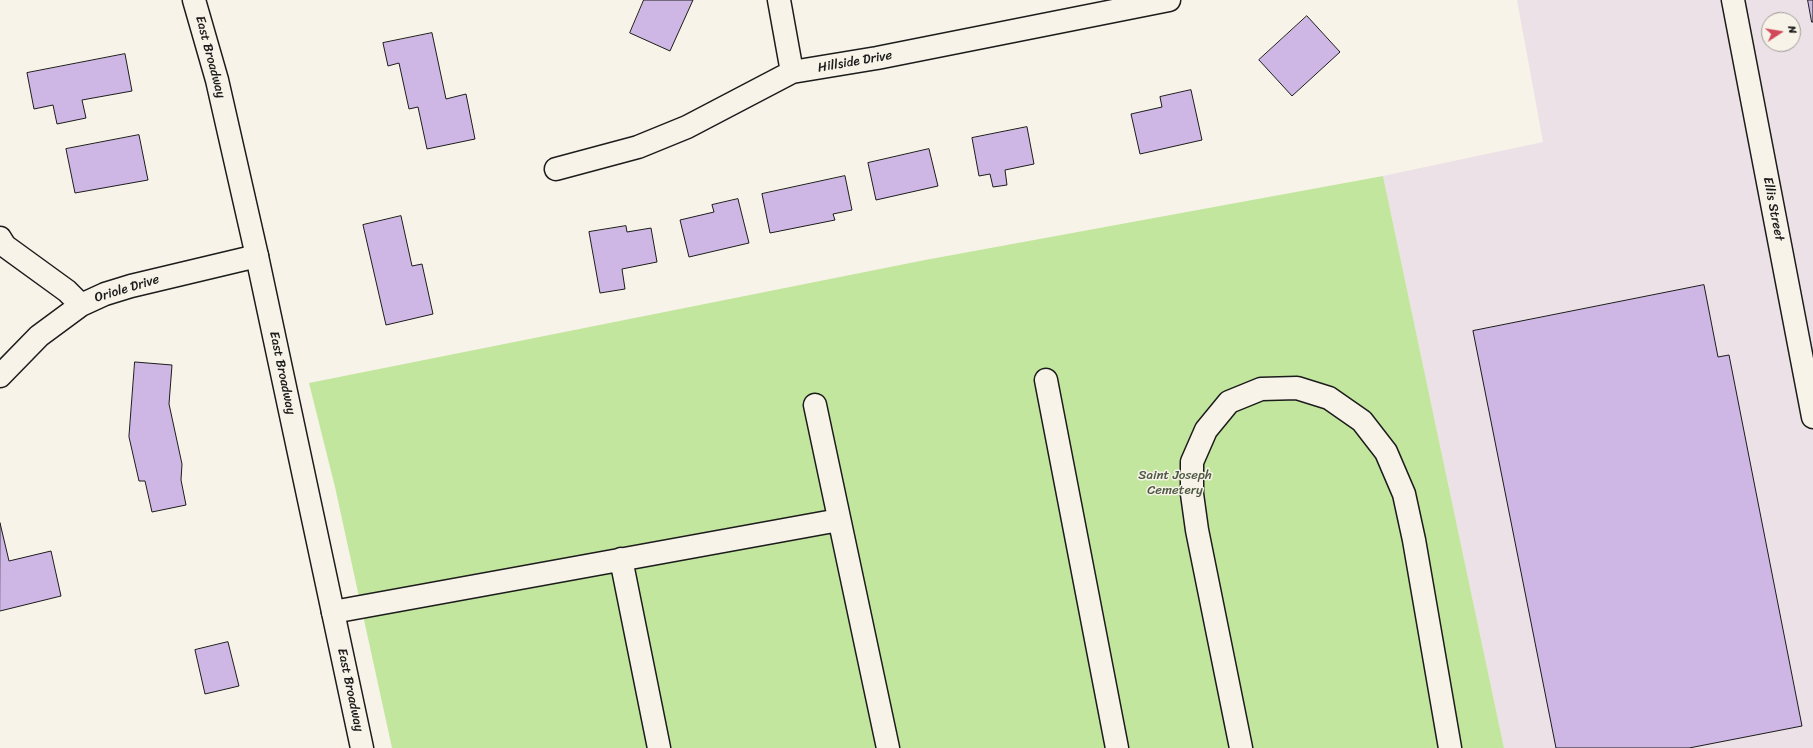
<!DOCTYPE html>
<html>
<head>
<meta charset="utf-8">
<style>
	body { margin:0 }
	#map { position:relative; width:1813px; height:748px; overflow:hidden; background:#f7f3e8; font-family:Sriracha,sans-serif }
	canvas { display:block }
	.north { position:absolute; left:1761px; top:12px; width:40px; height:40px; box-sizing:border-box; background:#f7f3e8; border:1px solid #9f9d96; border-radius:50%; rotate:78deg; font-size:11px; font-weight:700; line-height:16px; text-align:center; color:#1c1c1c }
	.north::after { content:''; display:block; margin:auto; width:14px; height:18px; background:#d1495b; clip-path:polygon(50% 0,100% 100%,50% 72%,0 100%) }
</style>
</head>
<body>
<div id="map">
<canvas width="1813" height="748"></canvas>
<div class="north">N</div>
</div>
<script>
const g = document.querySelector('canvas').getContext('2d');
g.lineJoin = 'round';
function fill(path, color) {
  g.fillStyle = color;
  g.fill(path, 'evenodd');
}
function strokePath(path, color, width, dash) {
  g.strokeStyle = color;
  g.lineWidth = width;
  g.lineCap = dash ? 'butt' : 'round';
  g.setLineDash(dash || []);
  g.stroke(path);
}
function write(font, color, halo, rows, align = 'center') {
  g.font = font + ' Sriracha,sans-serif';
  g.lineWidth = 3;
  g.setLineDash([]);
  g.textBaseline = 'middle';
  g.strokeStyle = halo;
  g.fillStyle = color;
  for (const [text, x, y, turn = 0] of rows) {
    g.save();
    g.translate(x, y);
    g.rotate((+turn || 0) * Math.PI / 180);
    g.textAlign = isNaN(turn) ? turn : align;
    if (halo) g.strokeText(text, 0, 0);
    g.fillText(text, 0, 0);
    g.restore();
  }
}
fill(new Path2D(`
	M 1517,0 L 1813,0 L 1813,748 L 1504,748 L 1383,176 L 1543,142 ZM 1769,20 L 1793,20 L 1793,44 L 1769,44 Z`), '#ebe1e7');
fill(new Path2D(`
	M 1383,176 L 1504,748 L 392,748 L 335,487 L 309,383 L 925,260 Z`), '#c3e69f');
const building = new Path2D(`
	M 644,0 L 693,0 L 670,51 L 630,33 Z
	M 1808,0 L 1813,0 L 1813,22 L 1812,22 Z
	M 1307,16 L 1340,52 L 1292,96 L 1259,60 Z
	M 432,33 L 446,99 L 466,94 L 475,139 L 427,149 L 418,107 L 409,109 L 399,63 L 388,66 L 383,43 Z
	M 125,54 L 132,91 L 82,100 L 86,118 L 57,124 L 53,105 L 34,109 L 27,73 Z
	M 1191,90 L 1202,140 L 1140,154 L 1131,114 L 1162,107 L 1160,97 Z
	M 1027,127 L 1034,164 L 1005,170 L 1007,185 L 993,187 L 990,174 L 979,176 L 972,138 Z
	M 139,135 L 148,180 L 75,193 L 66,149 Z
	M 929,149 L 938,186 L 876,200 L 868,163 Z
	M 845,176 L 852,210 L 833,214 L 835,220 L 770,233 L 762,194 Z
	M 738,199 L 749,243 L 689,257 L 680,220 L 714,212 L 712,205 Z
	M 401,216 L 412,266 L 422,264 L 433,314 L 386,325 L 363,225 Z
	M 626,226 L 627,232 L 651,228 L 657,262 L 622,269 L 625,289 L 600,293 L 589,232 Z
	M 1704,285 L 1718,357 L 1729,355 L 1802,726 L 1689,748 L 1556,748 L 1473,331 Z
	M 135,362 L 172,365 L 169,404 L 182,464 L 181,480 L 186,505 L 152,512 L 145,481 L 139,481 L 129,437 Z
	M 0,523 L 9,561 L 51,551 L 61,596 L 0,611 Z
	M 228,642 L 239,686 L 205,694 L 195,650 Z`);
fill(building, '#ceb6e5');
strokePath(building, '#1c1c1c', 1);
const minor = new Path2D(`
	M 779,0 L 792,72
	M 1733,0 L 1813,417
	M 556,169 L 638,147 L 687,127 L 792,72 L 877,58 L 1169,0
	M 0,238 L 5,246 L 67,291 L 81,305
	M 0,376 L 39,336 L 81,305 L 105,294 L 131,286 L 257,256
	M 1046,380 L 1117,748
	M 815,405 L 888,748
	M 621,559 L 659,748
	M 333,612 L 839,520
	M 1241,748 L 1197,530 L 1192,494 L 1192,462 L 1206,430 L 1229,402 L 1261,389 L 1297,388 L 1329,398 L 1362,421 L 1386,452 L 1404,494 L 1414,540 L 1450,748`);
const major = new Path2D(`
	M 194,0 L 217,80 L 257,256 L 362,748`);
strokePath(minor, '#1c1c1c', 25);
strokePath(major, '#1c1c1c', 25);
strokePath(minor, '#f7f3e8', 22);
strokePath(major, '#f7f3e8', 22);
write('13px', '#1c1c1c', '#f7f3e8', [
	["East Broadway",210,57,75],
	["Hillside Drive",855,62,-10],
	["Ellis Street",1773,209,79],
	["Oriole Drive",127,289,-17],
	["East Broadway",282,373,78],
	["East Broadway",350,690,78]
]);
write('13px', '#4e5943', '#f7f3e8', [
	["Saint Joseph",1175,476],
	["Cemetery",1175,491]
]);
</script>
</body>
</html>
